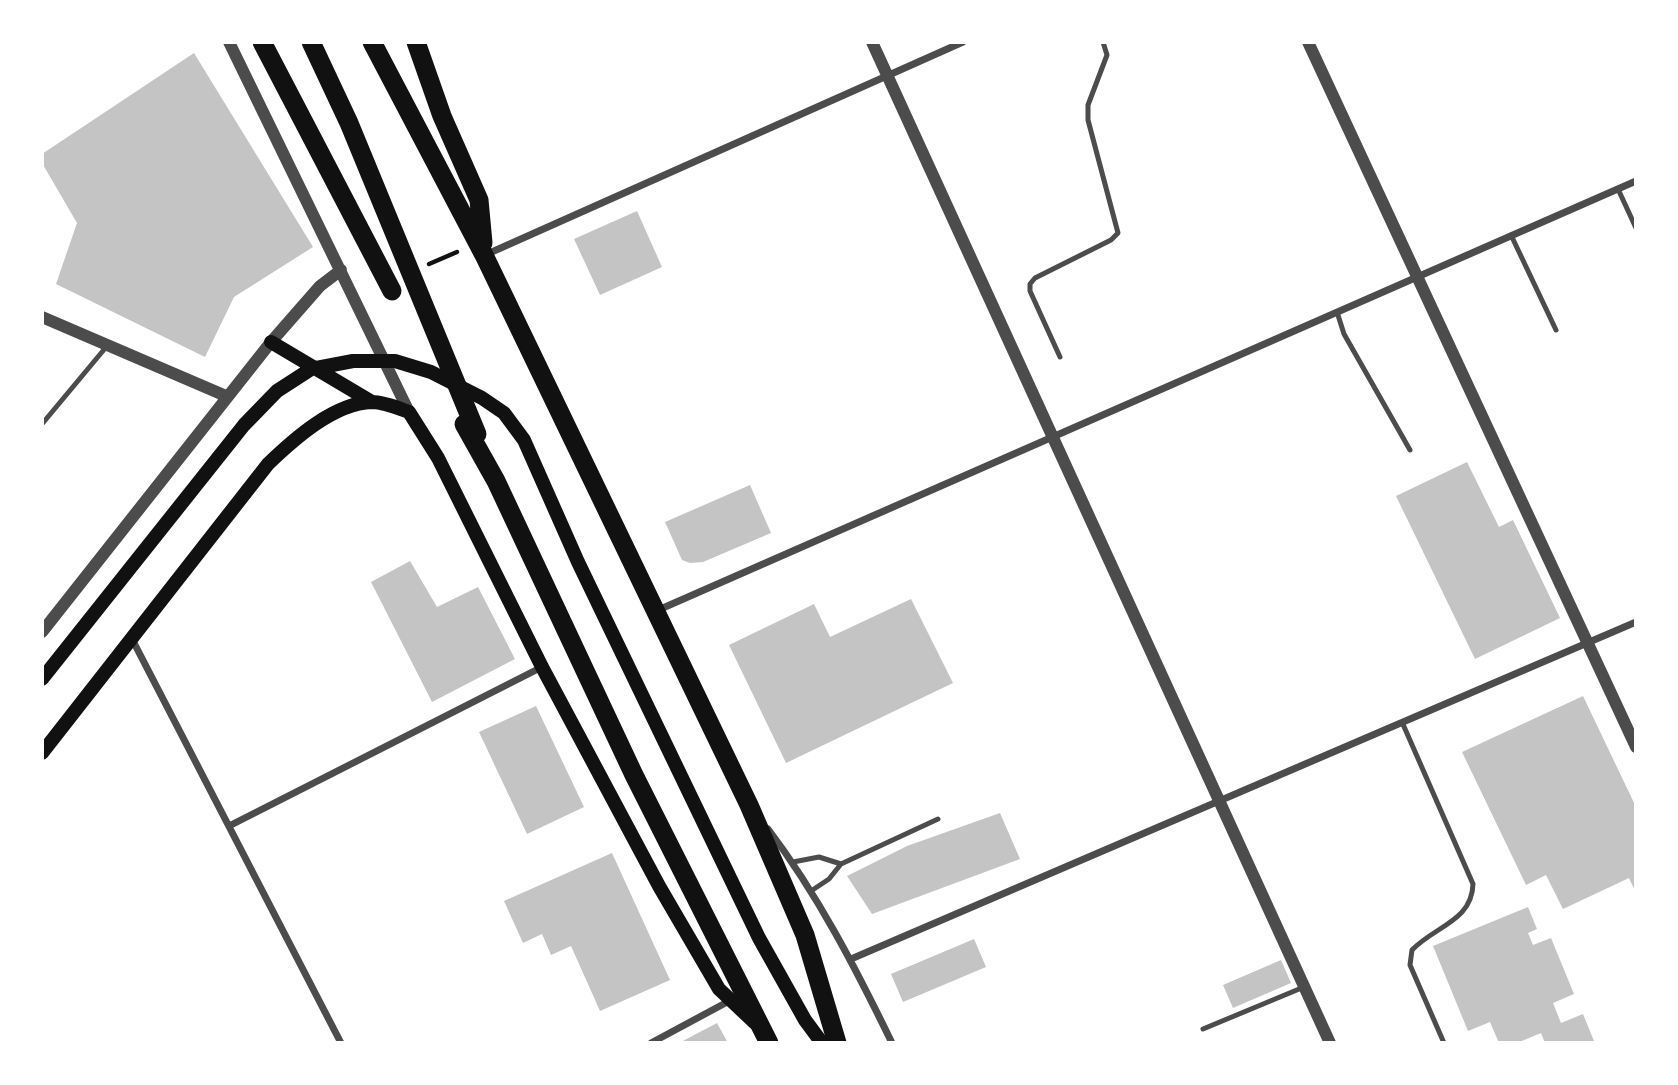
<!DOCTYPE html>
<html>
<head>
<meta charset="utf-8">
<style>
	body { margin:0 }
	#map { position:relative; width:1678px; height:1085px; overflow:hidden; background:#fff; font-family:Manrope,sans-serif }
	canvas { display:block }
	.frame { position:absolute; inset:0; border:44px solid #fff; pointer-events:none }
</style>
</head>
<body>
<div id="map">
<canvas width="1678" height="1085"></canvas>
<div class="frame"></div>
</div>
<script>
const g = document.querySelector('canvas').getContext('2d');
g.lineJoin = 'round';
function fill(path, color) {
  g.fillStyle = color;
  g.fill(path, 'evenodd');
}
function strokePath(path, color, width, dash) {
  g.strokeStyle = color;
  g.lineWidth = width;
  g.lineCap = dash ? 'butt' : 'round';
  g.setLineDash(dash || []);
  g.stroke(path);
}
fill(new Path2D(`
	M 194,53 L 313,247 L 234,297 L 205,357 L 56,284 L 77,223 L 42,163 L 42,154 Z
	M 637,211 L 662,267 L 600,295 L 574,239 Z
	M 1467,462 L 1499,527 L 1513,520 L 1560,618 L 1475,659 L 1396,496 Z
	M 750,485 L 771,533 L 703,562 L 690,563 L 682,560 L 665,522 Z
	M 410,561 L 437,607 L 478,587 L 515,659 L 432,702 L 371,582 Z
	M 911,599 L 953,683 L 786,763 L 729,645 L 814,604 L 830,637 Z
	M 1583,696 L 1636,807 L 1636,893 L 1629,878 L 1563,909 L 1546,875 L 1526,885 L 1462,752 Z
	M 536,706 L 584,807 L 527,834 L 479,732 Z
	M 1000,813 L 1020,859 L 872,914 L 847,876 L 907,846 Z
	M 612,853 L 670,980 L 600,1011 L 571,946 L 551,955 L 542,934 L 523,943 L 504,901 Z
	M 1528,907 L 1537,929 L 1528,933 L 1533,945 L 1551,938 L 1574,994 L 1553,1003 L 1561,1023 L 1583,1014 L 1594,1041 L 1545,1043 L 1541,1033 L 1517,1043 L 1499,1043 L 1490,1022 L 1468,1031 L 1433,946 Z
	M 974,939 L 986,967 L 903,1002 L 891,974 Z
	M 1281,960 L 1291,983 L 1233,1008 L 1223,985 Z
	M 717,1023 L 728,1043 L 679,1043 Z`), '#c4c4c4');
strokePath(new Path2D(`
	M 429,264 L 457,252`), '#111', 4.5);
strokePath(new Path2D(`
	M 1618,189 L 1636,228
	M 1511,235 L 1556,330
	M 1337,312 L 1344,334 L 1410,450
	M 1060,357 L 1030,291 L 1030,284 L 1035,278 L 1111,240 L 1118,233 L 1088,120 L 1088,105 L 1107,55 L 1103,42
	M 42,424 L 107,346
	M 1402,722 L 1473,884 C 1472,921 1435,926 1412,950 L 1410,965 L 1444,1043
	M 793,862 L 819,857 L 841,864 L 938,819
	M 811,891 L 829,879 L 841,864
	M 1203,1029 L 1304,987`), '#4c4c4c', 5);
strokePath(new Path2D(`
	M 485,255 L 963,42
	M 656,611 L 1636,181
	M 132,639 L 341,1043
	M 231,825 L 542,667
	M 768,829 C 818,895 856,969 892,1043
	M 851,959 L 1636,622
	M 651,1043 L 731,1000`), '#4c4c4c', 7);
strokePath(new Path2D(`
	M 229,42 L 409,412
	M 872,42 L 1330,1043
	M 1308,42 L 1636,747
	M 42,317 L 226,396
	M 42,632 L 271,342 L 320,286 L 341,270`), '#4c4c4c', 12);
strokePath(new Path2D(`
	M 271,342 L 372,402
	M 42,679 L 244,425 L 277,391 L 311,369 L 353,361 L 395,361 L 431,372 L 482,398 L 504,413 L 524,440 L 578,562 L 759,938 L 805,1020 L 822,1043
	M 42,753 L 268,464 C 294,439 334,403 372,402 C 384,402 398,408 409,412 L 438,458 L 542,667 L 659,886 L 719,989 L 755,1023`), '#111', 14);
strokePath(new Path2D(`
	M 262,42 L 392,291
	M 311,42 L 349,123 L 477,434
	M 372,42 L 484,255 L 749,805 L 805,935 L 837,1043
	M 416,42 L 442,116 L 479,200 L 483,243
	M 464,424 L 496,481 L 634,775 L 769,1043`), '#111', 19);
</script>
</body>
</html>
